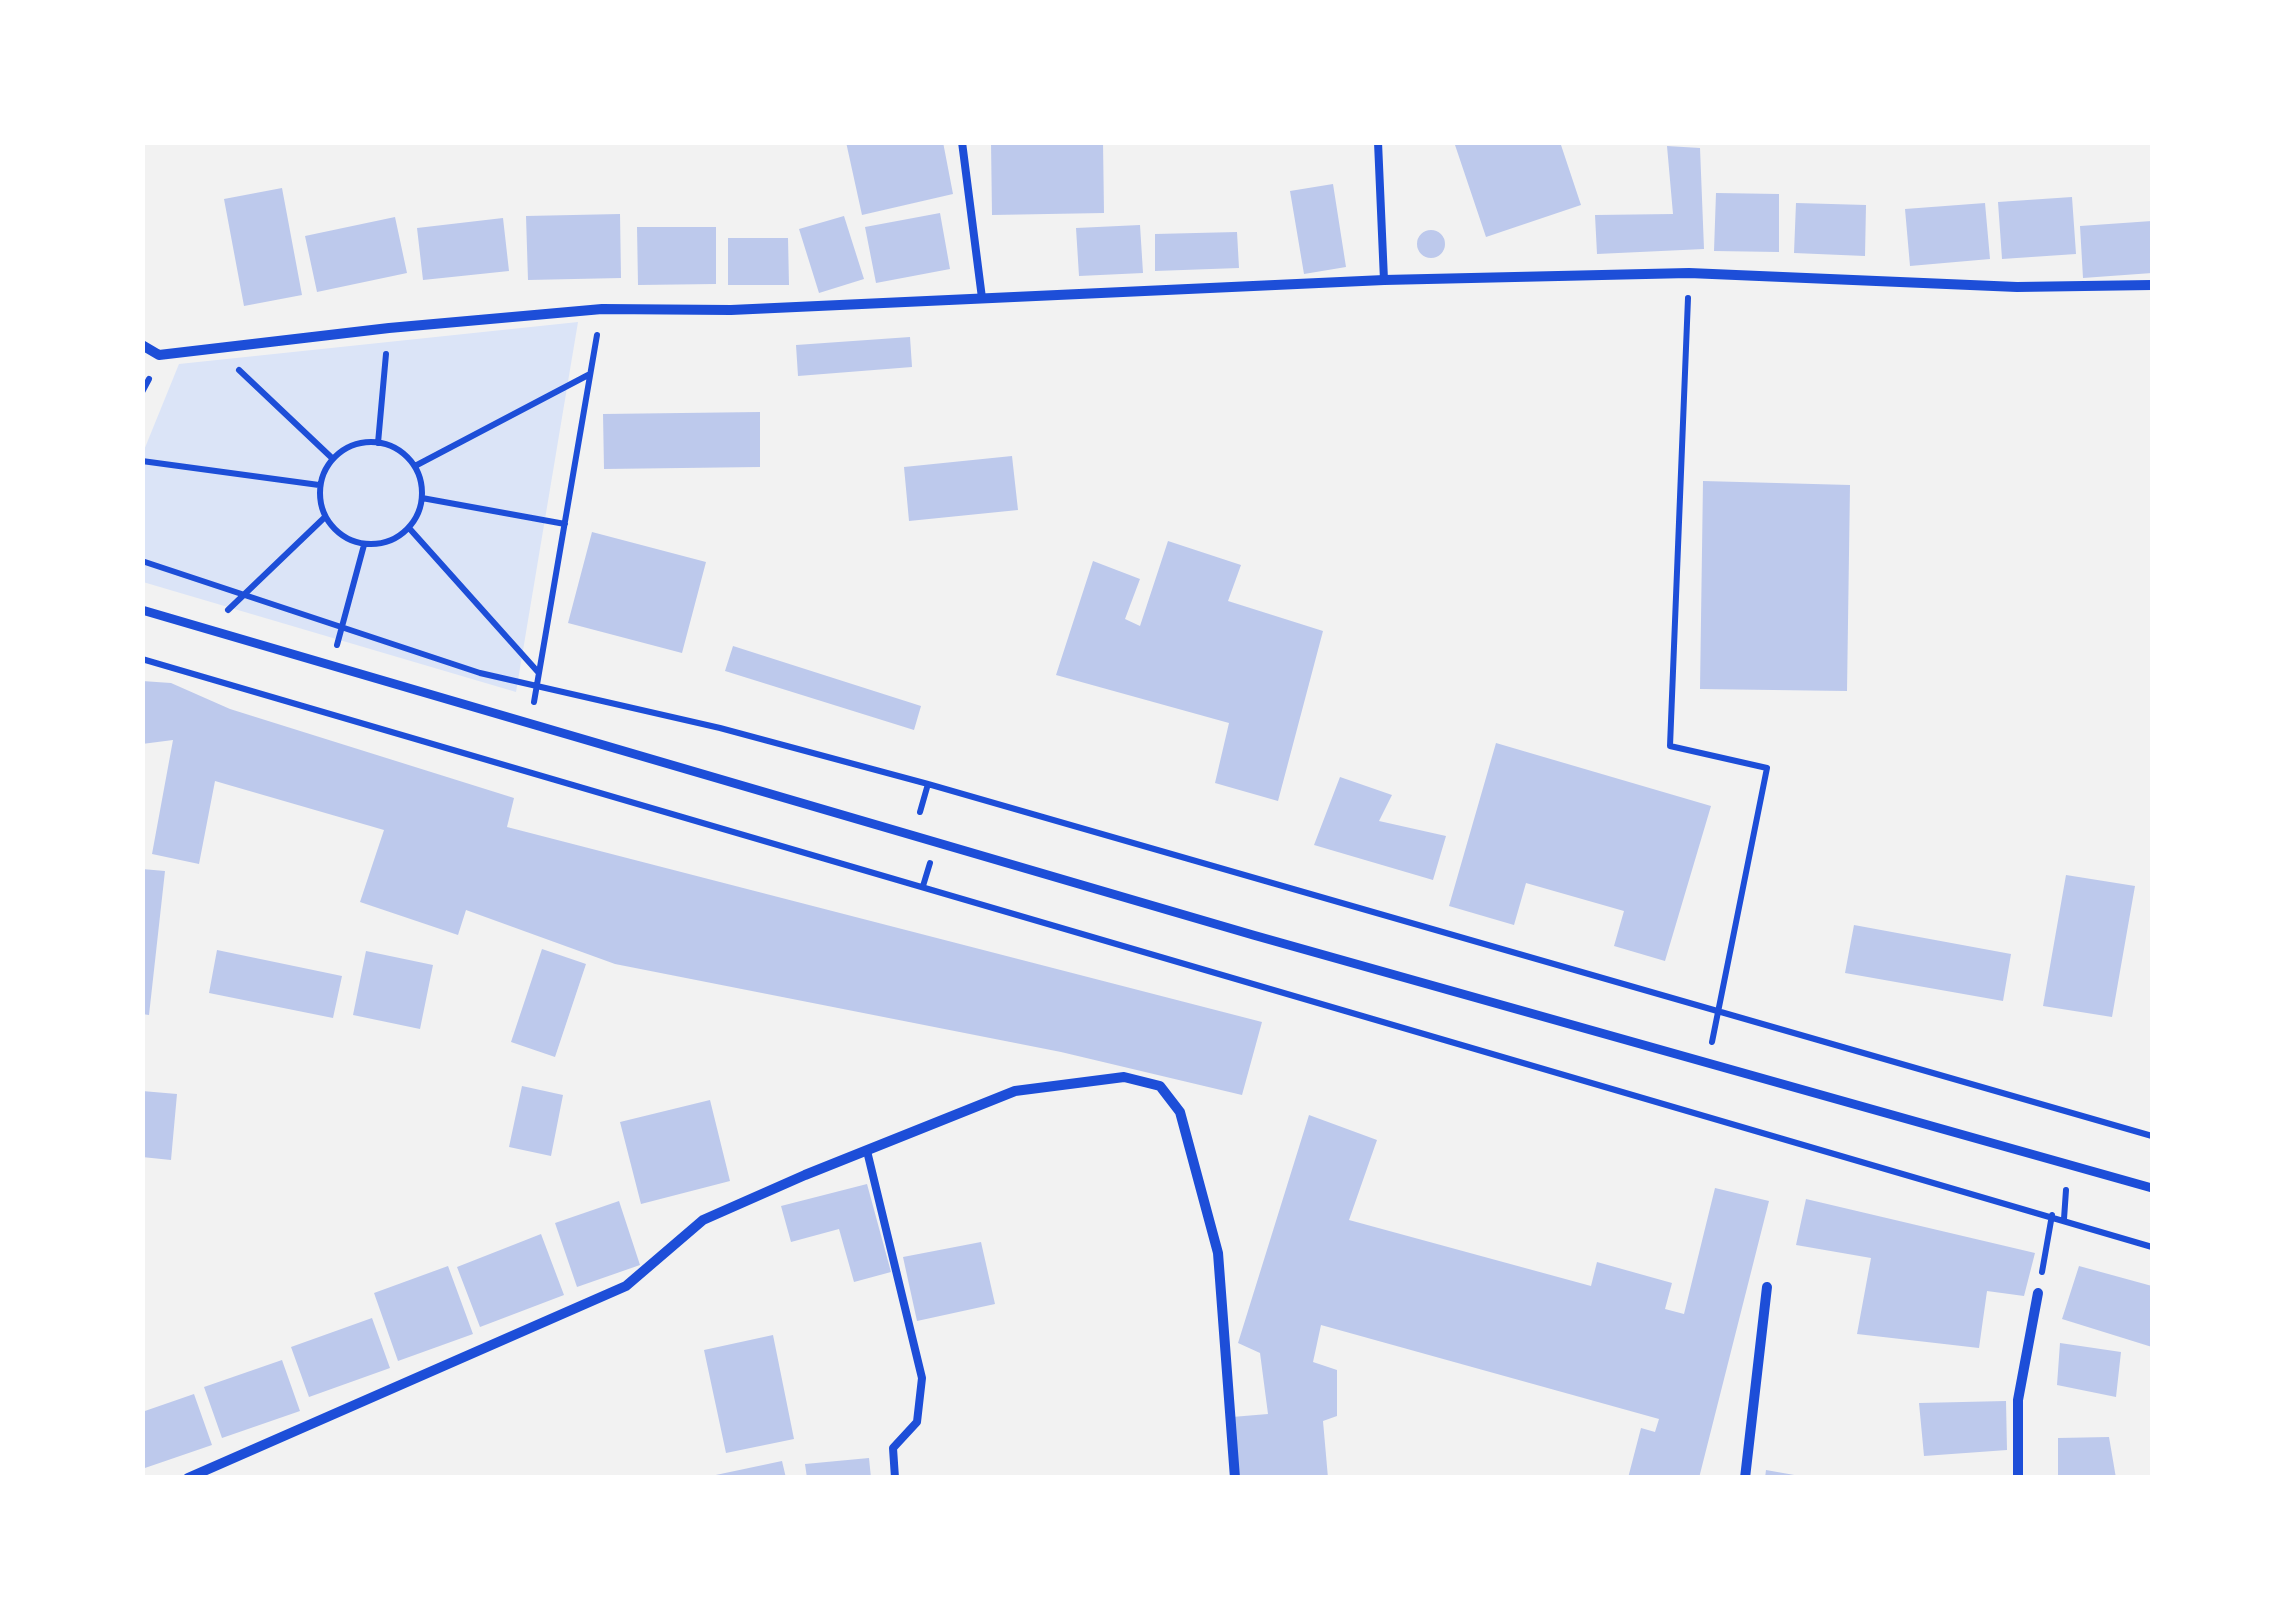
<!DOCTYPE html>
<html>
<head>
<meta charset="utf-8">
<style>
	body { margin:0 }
	#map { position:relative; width:2295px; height:1620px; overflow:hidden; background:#f2f2f2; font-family:Roboto,sans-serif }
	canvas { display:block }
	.frame { position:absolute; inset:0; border:145px solid #fff; pointer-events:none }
</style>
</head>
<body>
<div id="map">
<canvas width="2295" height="1620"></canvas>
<div class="frame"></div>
</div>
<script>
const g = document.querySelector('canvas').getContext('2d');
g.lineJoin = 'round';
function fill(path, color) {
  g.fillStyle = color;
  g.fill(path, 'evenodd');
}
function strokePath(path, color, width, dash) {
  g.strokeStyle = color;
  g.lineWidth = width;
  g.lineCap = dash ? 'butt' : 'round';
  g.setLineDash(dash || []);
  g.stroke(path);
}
fill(new Path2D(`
	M 578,322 L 516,692 L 143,582 L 142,455 L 179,364 Z`), '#dbe4f7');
fill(new Path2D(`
	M 846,142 L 943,142 L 953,194 L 862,215 Z
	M 991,142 L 1103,142 L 1104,213 L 992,215 Z
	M 1454,142 L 1560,142 L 1581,205 L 1486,237 Z
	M 1667,146 L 1700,148 L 1704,249 L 1597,254 L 1595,215 L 1673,214 Z
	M 1333,184 L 1346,267 L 1304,274 L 1290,191 Z
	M 282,188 L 302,295 L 244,306 L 224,199 Z
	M 1716,193 L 1779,194 L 1779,252 L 1714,251 Z
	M 2072,197 L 2076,254 L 2002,259 L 1998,202 Z
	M 1796,203 L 1866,205 L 1865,256 L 1794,253 Z
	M 1985,203 L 1990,259 L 1910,266 L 1905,209 Z
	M 940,213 L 950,269 L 876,283 L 865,227 Z
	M 620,214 L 621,278 L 528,280 L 526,216 Z
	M 844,216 L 864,279 L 819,293 L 799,229 Z
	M 395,217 L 407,273 L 317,292 L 305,236 Z
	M 503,218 L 509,271 L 423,280 L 417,228 Z
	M 2152,221 L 2152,273 L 2083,278 L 2080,226 Z
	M 1140,225 L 1143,273 L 1079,276 L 1076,228 Z
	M 637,227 L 716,227 L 716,284 L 638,285 Z
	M1417 244a14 14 0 1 1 28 0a14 14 0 1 1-28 0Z
	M 1237,232 L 1239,268 L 1155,271 L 1155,234 Z
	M 728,238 L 788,238 L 789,285 L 728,285 Z
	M 910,337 L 912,367 L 798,376 L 796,345 Z
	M 760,412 L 760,467 L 604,469 L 603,414 Z
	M 1012,456 L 1018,510 L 909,521 L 904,467 Z
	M 1703,481 L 1850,485 L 1847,691 L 1700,689 Z
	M 592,532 L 706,562 L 682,653 L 568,623 Z
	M 1168,541 L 1241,565 L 1228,601 L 1323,631 L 1278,801 L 1215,783 L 1229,723 L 1056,675 L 1093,561 L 1140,579 L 1125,619 L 1140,626 Z
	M 733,646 L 921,706 L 914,730 L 725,671 Z
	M 142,681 L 171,683 L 230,709 L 514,798 L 507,827 L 1262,1022 L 1242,1095 L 1061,1052 L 615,964 L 466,910 L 458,935 L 360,902 L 384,830 L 215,781 L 199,864 L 152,854 L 173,740 L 142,744 Z
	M 1496,743 L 1711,806 L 1665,961 L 1614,946 L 1624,911 L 1526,883 L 1514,925 L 1449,906 Z
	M 1340,777 L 1392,795 L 1379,821 L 1446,836 L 1433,880 L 1314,845 Z
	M 142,869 L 165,871 L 149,1015 L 142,1014 Z
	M 2066,875 L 2135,886 L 2112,1017 L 2043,1006 Z
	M 1854,925 L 2011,954 L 2003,1001 L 1845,973 Z
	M 542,949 L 586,964 L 555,1057 L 511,1042 Z
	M 217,950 L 342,976 L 333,1018 L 209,993 Z
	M 366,951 L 433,965 L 420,1029 L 353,1015 Z
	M 522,1086 L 563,1095 L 551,1156 L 509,1147 Z
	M 142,1091 L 177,1094 L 171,1160 L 142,1157 Z
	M 710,1100 L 730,1181 L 641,1204 L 620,1122 Z
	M 1309,1115 L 1377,1140 L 1349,1220 L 1591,1286 L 1597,1262 L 1672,1283 L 1665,1309 L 1684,1314 L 1715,1188 L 1769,1201 L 1699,1478 L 1628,1478 L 1641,1428 L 1655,1432 L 1659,1419 L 1321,1325 L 1313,1362 L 1337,1370 L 1337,1416 L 1323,1421 L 1328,1478 L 1237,1478 L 1232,1417 L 1268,1414 L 1260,1353 L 1238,1343 Z
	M 867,1184 L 891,1272 L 854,1282 L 839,1229 L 791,1242 L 781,1206 Z
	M 1806,1199 L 2035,1253 L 2024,1296 L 1987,1291 L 1979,1348 L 1857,1334 L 1871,1258 L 1796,1245 Z
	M 619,1201 L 640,1265 L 577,1287 L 555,1223 Z
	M 541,1234 L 564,1295 L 480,1327 L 457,1267 Z
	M 981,1242 L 995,1304 L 917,1321 L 903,1257 Z
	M 448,1266 L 473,1334 L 398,1361 L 374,1293 Z
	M 2079,1266 L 2152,1286 L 2152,1347 L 2062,1319 Z
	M 372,1318 L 390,1368 L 309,1397 L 291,1347 Z
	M 773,1335 L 794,1439 L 726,1453 L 704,1350 Z
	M 2060,1343 L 2121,1352 L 2116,1397 L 2057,1385 Z
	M 282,1360 L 300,1411 L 222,1438 L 204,1387 Z
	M 194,1394 L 212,1445 L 142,1469 L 142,1412 Z
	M 2006,1401 L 2007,1450 L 1924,1456 L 1919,1403 Z
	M 2109,1437 L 2116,1478 L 2058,1478 L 2058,1438 Z
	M 869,1458 L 871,1478 L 807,1478 L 805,1464 Z
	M 782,1461 L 786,1478 L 711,1478 L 711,1476 Z
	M 1766,1470 L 1800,1476 L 1799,1478 L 1765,1478 Z`), '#bdc9ec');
strokePath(new Path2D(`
	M 1688,298 L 1670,746 L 1767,768 L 1712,1042
	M 239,370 L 333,459
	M 142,392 L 149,379
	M320 493a51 51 0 1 1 102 0a51 51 0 1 1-102 0Z
	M 378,443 L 386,354
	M 142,461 L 319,485
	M 415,466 L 590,374
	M 422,498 L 565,524
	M 409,528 L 538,672
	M 142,561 L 480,673 L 720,728 L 928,784 L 2152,1136
	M 228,610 L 325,517
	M 337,645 L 364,545
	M 142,659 L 2152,1247
	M 534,702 L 597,335
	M 920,812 L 928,784
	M 923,886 L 930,863
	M 2064,1219 L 2066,1190
	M 2042,1272 L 2052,1215`), '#1d4ed8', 6);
strokePath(new Path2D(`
	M 962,142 L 982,298
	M 1378,142 L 1384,280
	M 867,1151 L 922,1378 L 917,1422 L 893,1448 L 895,1478`), '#1d4ed8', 8);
strokePath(new Path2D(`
	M 142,610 L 1253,935 L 2152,1188`), '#1d4ed8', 9);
strokePath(new Path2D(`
	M 142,345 L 159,355 L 389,328 L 602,309 L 731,310 L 1384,280 L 1689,273 L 2017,287 L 2152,285
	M 188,1478 L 626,1286 L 703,1220 L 805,1175 L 1015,1091 L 1124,1077 L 1160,1086 L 1180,1112 L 1218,1253 L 1235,1478
	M 1745,1478 L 1767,1287
	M 2018,1478 L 2018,1400 L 2038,1293`), '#1d4ed8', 10);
</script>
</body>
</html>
